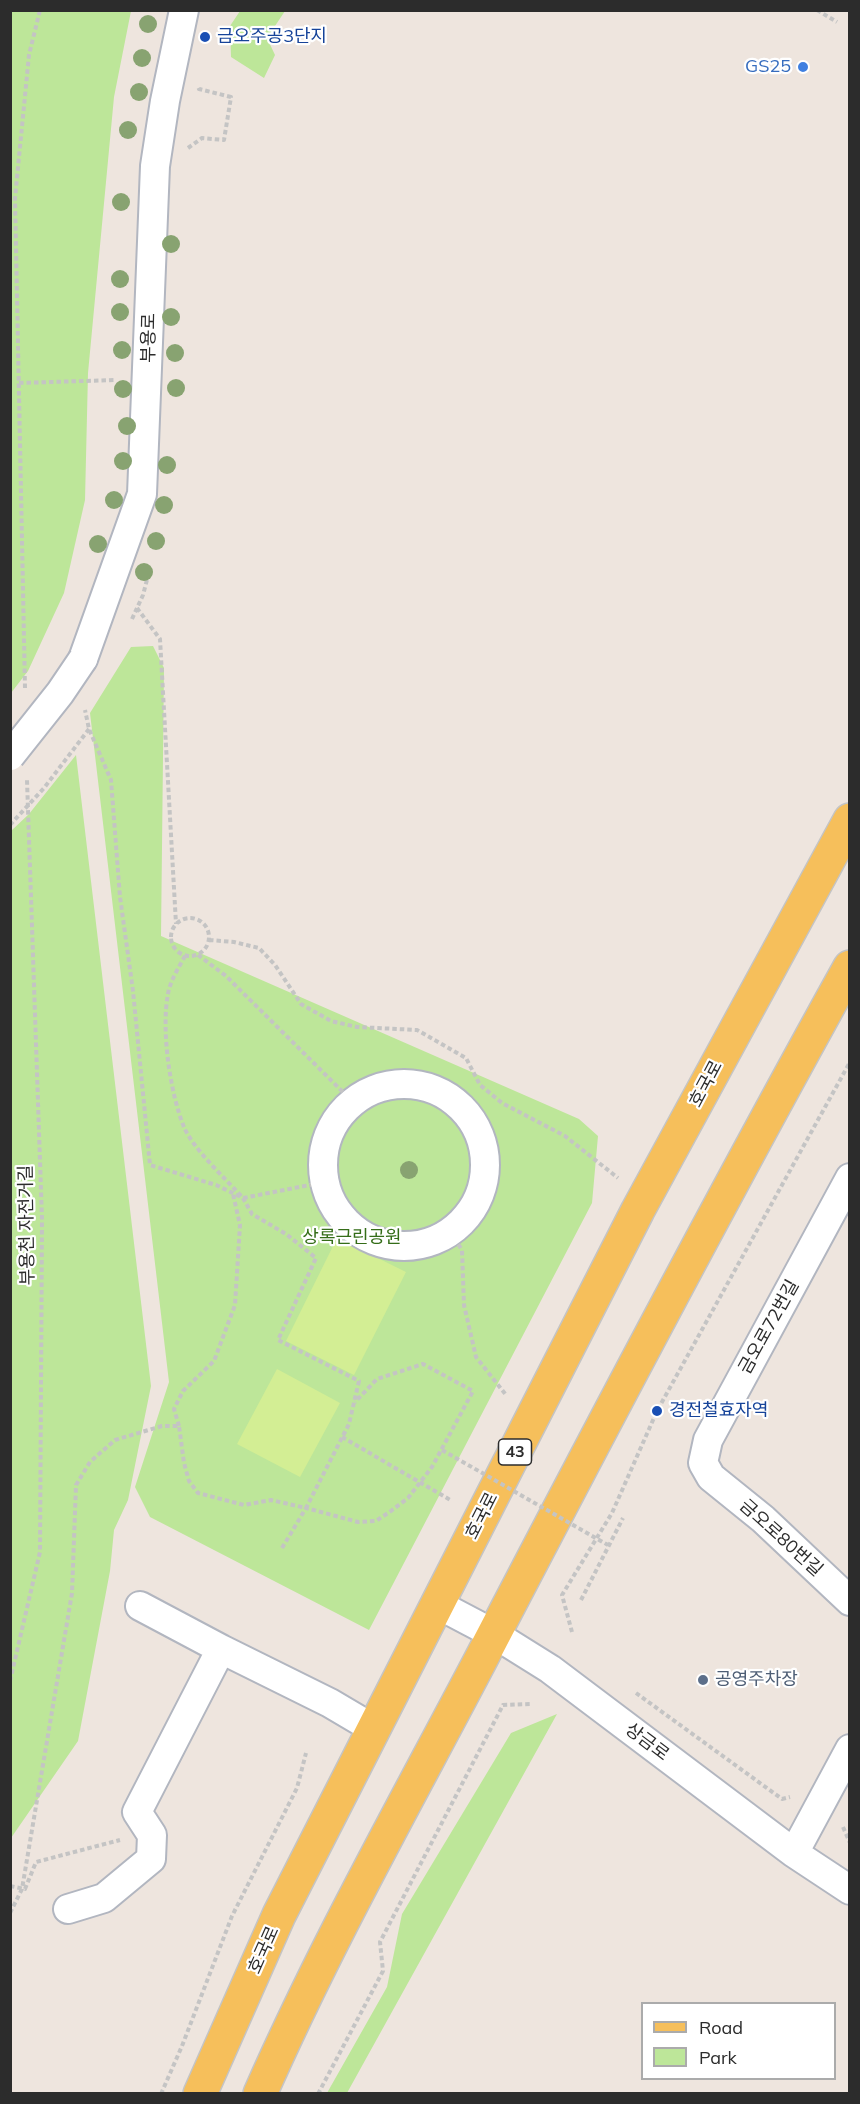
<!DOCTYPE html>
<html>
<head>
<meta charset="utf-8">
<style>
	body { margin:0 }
	#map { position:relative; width:860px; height:2104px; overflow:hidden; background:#eee5de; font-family:Mulish,sans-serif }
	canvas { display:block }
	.frame { position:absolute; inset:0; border:12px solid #2c2c2c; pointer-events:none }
	.legend { position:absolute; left:641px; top:2002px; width:195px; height:78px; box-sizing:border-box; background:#fff; border:2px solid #ababab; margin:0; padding:8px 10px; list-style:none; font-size:18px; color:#2c2c2c }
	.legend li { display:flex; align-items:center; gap:12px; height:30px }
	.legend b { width:30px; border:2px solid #ababab }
</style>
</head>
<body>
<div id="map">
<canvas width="860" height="2104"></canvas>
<div class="frame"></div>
<ul class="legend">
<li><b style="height:8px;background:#f6bf5b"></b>Road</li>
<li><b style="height:16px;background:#bde699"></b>Park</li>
</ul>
</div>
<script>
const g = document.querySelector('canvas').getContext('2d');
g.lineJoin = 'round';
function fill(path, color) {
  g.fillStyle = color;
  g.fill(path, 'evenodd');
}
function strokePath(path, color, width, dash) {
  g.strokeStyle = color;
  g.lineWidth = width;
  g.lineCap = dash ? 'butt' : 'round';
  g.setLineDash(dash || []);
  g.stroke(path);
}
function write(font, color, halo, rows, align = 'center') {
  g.font = font + ' Mulish,"Noto Sans KR",sans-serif';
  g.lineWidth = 4.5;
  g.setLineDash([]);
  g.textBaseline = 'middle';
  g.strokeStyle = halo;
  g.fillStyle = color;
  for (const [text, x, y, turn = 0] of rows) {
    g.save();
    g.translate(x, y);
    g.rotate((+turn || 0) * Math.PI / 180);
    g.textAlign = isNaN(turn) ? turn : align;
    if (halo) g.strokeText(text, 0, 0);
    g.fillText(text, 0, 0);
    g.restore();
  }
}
fill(new Path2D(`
	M 11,10 L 131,11 L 114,97 L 88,373 L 85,500 L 64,593 L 28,671 L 11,693 Z
	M 240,11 L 285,11 L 267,38 L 275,55 L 264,78 L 231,57 L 230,26 Z
	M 153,646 L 164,668 L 161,936 L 579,1119 L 598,1136 L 592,1203 L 369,1630 L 150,1517 L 135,1487 L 169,1382 L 90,713 L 131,647 Z
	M 76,755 L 151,1386 L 128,1500 L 114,1530 L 110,1571 L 78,1741 L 11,1838 L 11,831 L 29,814 Z
	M 557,1714 L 347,2093 L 327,2093 L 387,1987 L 402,1914 L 511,1733 Z`), '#bde699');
fill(new Path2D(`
	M 337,1238 L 406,1272 L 354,1375 L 286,1341 Z
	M 277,1369 L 340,1403 L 300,1477 L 237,1444 Z`), '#d3ee94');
const street = new Path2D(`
	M 83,659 L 142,494 L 155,166 L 165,101 L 184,10
	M323 1165a81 81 0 1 1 162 0a81 81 0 1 1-162 0Z
	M 850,1178 L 708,1440 L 703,1463 L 711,1477 L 763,1519 L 850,1601
	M 437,1604 L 494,1634 L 550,1669 L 794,1853 L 850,1890
	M 140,1606 L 221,1649
	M 794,1853 L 850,1749
	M 68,1909 L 104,1898 L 151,1859 L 152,1835 L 137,1812 L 221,1649 L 330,1703 L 374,1729`);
const primary = new Path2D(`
	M 200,2094 L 279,1915 L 638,1210 L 850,820
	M 260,2094 C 325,1946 405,1804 480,1661 C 601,1428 723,1196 850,967`);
strokePath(street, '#b2b6c0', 32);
strokePath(primary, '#c4c4c4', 36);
strokePath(new Path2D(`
	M 817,10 L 837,22
	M 188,148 L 202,138 L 224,140 L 231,97 L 199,89 L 198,87
	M 19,383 L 115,380
	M 137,608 L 160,639 L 176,924
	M 132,619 L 143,595 L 149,572
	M 25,688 L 15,198 L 29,55 L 40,10
	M171 937a19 19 0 1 1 38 0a19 19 0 1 1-38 0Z
	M 209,940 L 234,942 L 259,948 L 275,965 L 301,1004 L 331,1021 L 357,1027 L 417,1030 L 466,1058 L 480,1085 L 502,1103 L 565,1136 L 618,1178
	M 198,955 L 226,976 L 353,1102
	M 185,956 C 179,967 170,981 168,994 C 161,1030 170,1093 184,1127 C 193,1149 226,1179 243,1198 L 325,1182
	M 450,1232 L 462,1250 L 464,1305 L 476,1357 L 506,1395
	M 179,1426 L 174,1409 L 183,1391 L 214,1361 L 235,1305 L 240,1225 L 233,1194
	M 342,1437 L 452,1501
	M 282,1548 L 306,1508 L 358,1522 L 376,1521 L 391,1511 L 408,1498 L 432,1467 L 473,1391 L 423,1364 L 377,1379 L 355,1402
	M 581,1600 L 623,1518
	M 572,1632 L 562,1595 L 612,1513 L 657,1411 L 850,1062
	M 10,1681 L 40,1552 L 42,1219 L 27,780
	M 636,1693 L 782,1799 L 790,1797
	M 843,1827 L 850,1843
	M 10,1886 L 25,1889 L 36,1862 L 120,1840
	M 10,1913 L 22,1889 L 72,1593 L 76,1485 L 90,1462 L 115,1440 L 162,1426 L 179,1426 L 184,1463 L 189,1481 L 198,1493 L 244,1505 L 271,1500 L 306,1508 L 349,1424 L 359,1381 L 278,1340 L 316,1258 L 286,1234 L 252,1214 L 243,1198 L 216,1185 L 150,1165 L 133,991 L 120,897 L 111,780 L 89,729 L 85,710
	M 161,2094 L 182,2046 L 232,1916 L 297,1788 L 306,1753
	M 318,2094 L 383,1971 L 380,1942 L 503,1705 L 531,1704`), '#c4c4c4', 4, [4.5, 3]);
strokePath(street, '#fff', 28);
strokePath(primary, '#f6bf5b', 33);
const streetBridge = new Path2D(`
	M 10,756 L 60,693 L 83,659`);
strokePath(streetBridge, '#b2b6c0', 32, []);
strokePath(new Path2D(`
	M 10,825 L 44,788 L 89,729
	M 442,1450 L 608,1545`), '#c4c4c4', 4, [4.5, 3]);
strokePath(streetBridge, '#fff', 28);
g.fillStyle = '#88a371';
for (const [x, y] of [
	[148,24],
	[142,58],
	[139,92],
	[128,130],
	[121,202],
	[171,244],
	[120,279],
	[120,312],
	[171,317],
	[122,350],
	[175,353],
	[176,388],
	[123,389],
	[127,426],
	[123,461],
	[167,465],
	[114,500],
	[164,505],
	[156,541],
	[98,544],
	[144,572],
	[409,1170]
]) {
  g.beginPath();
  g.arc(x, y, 9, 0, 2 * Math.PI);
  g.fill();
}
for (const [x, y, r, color] of [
	[205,37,6,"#1a4fb4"],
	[803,67,6,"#3f7fe0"],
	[657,1411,6,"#1a4fb4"],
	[703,1680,6,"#5c6f8a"]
]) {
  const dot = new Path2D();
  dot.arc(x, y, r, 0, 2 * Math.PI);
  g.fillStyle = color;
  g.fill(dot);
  strokePath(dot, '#fff', 2);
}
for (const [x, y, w] of [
	[515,1452,33]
]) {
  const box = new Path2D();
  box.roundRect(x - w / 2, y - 13, w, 26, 4.5);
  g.fillStyle = '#fff';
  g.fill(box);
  strokePath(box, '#2c2c2c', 1.5);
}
write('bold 16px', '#2c2c2c', null, [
	["43",515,1452]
]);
write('18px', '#164399', '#fff', [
	["금오주공3단지",217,37],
	["경전철효자역",669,1411]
], 'left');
write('18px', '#366cbe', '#fff', [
	["GS25",791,67]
], 'right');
write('18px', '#2c2c2c', '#fff', [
	["부용로",149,338,-89],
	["호국로",706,1084,-62],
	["부용천 자전거길",27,1225,-91],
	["금오로72번길",769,1327,-61],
	["호국로",482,1516,-63],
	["금오로80번길",781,1538,42],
	["상금로",647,1742,37],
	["호국로",264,1950,-66]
]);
write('18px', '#346d18', '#fff', [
	["상록근린공원",352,1238]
]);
write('18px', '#4e5e75', '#fff', [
	["공영주차장",715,1680]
], 'left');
</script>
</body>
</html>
